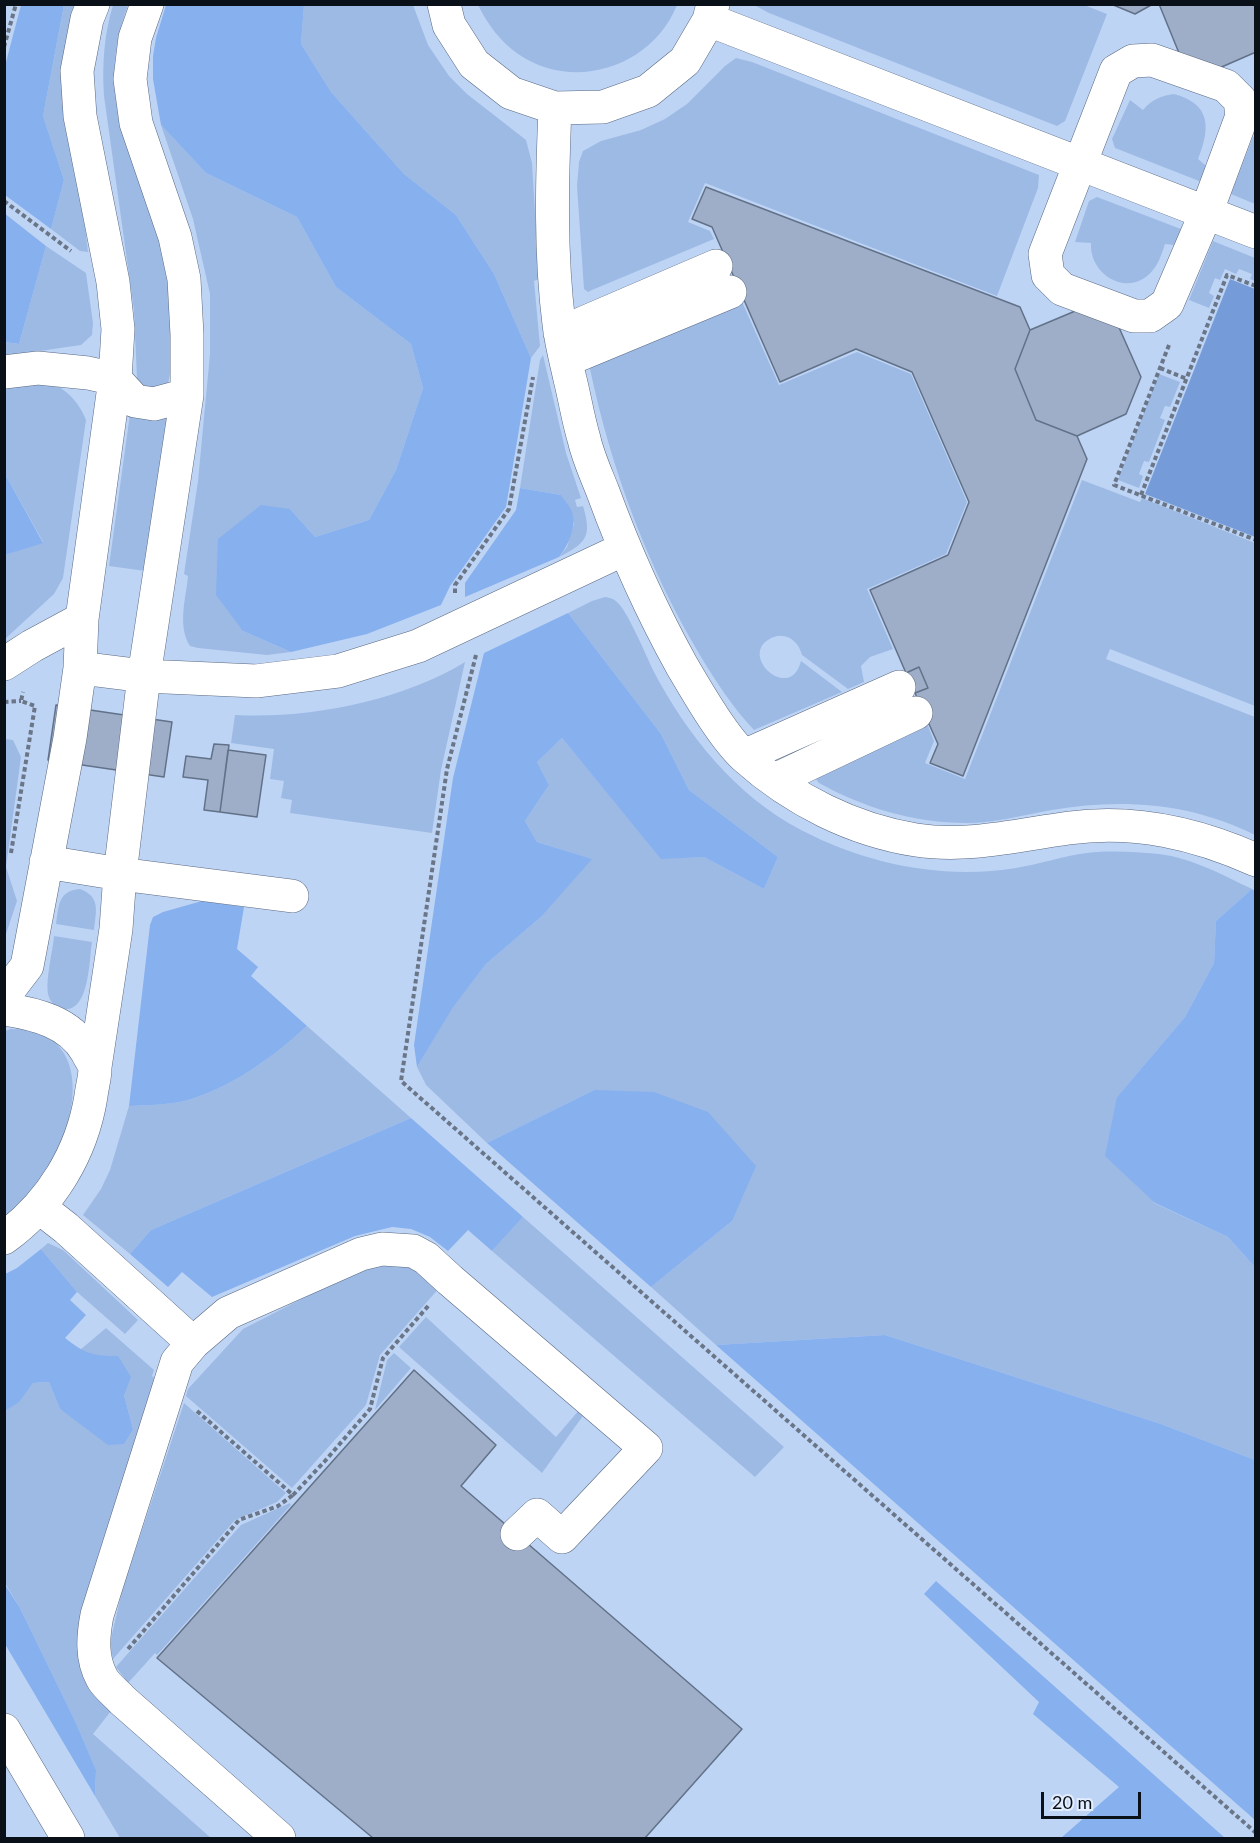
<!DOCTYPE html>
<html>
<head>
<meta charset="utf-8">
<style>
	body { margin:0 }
	#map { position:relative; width:1260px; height:1843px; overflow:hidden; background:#cee0fb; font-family:Lato,sans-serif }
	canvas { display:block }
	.frame { position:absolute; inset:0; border:6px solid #0a1018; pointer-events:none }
	.scale { position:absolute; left:1041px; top:1792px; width:100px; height:27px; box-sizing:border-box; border:3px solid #0a1018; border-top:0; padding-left:8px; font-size:18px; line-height:21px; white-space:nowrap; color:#0a1018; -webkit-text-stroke:4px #e2edfd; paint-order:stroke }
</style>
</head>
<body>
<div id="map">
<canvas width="1260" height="1843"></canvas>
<div class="frame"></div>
<div class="scale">20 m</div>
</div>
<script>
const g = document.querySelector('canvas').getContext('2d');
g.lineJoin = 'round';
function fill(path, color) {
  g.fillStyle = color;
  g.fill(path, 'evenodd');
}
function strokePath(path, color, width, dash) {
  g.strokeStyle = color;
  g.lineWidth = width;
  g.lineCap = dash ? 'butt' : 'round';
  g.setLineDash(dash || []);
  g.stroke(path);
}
fill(new Path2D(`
	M 5,5 L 1255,5 L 1255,1838 L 5,1838 Z`), '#bed4f5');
fill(new Path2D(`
	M 64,5 L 74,5 L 68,30 L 66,63 L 88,252 L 80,251 L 51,229 L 64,180 L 43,116 Z
	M 113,5 L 128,5 C 91,103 139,159 162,251 C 165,262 169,274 171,286 C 172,301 171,317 171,332 C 171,352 173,371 166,390 L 151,397 L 137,379 L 134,310 L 104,96 C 102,64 104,35 113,5 Z
	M 304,5 L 413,5 L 428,45 L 449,76 L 467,94 L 526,140 L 532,163 L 539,279 L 534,281 L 540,346 L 531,358 L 494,274 L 456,215 L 404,174 L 331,92 L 301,44 Z
	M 478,5 L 677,5 C 653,66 574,93 518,54 C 500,41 488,25 478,5 Z
	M 1084,5 L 1107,14 L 1067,116 L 1065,121 L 1057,126 L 769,13 L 754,5 Z
	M 736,58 L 752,62 L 1039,175 L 1038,188 L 997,296 L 705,183 L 688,222 L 710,231 L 714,239 L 592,290 L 588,292 L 584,289 L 577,186 L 579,162 L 583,151 L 601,141 L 641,130 L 665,119 L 687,104 L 725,66 Z
	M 1174,94 C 1212,104 1210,129 1198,159 L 1211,170 L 1204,181 L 1199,181 L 1115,148 L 1112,139 L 1130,100 L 1143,110 C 1152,99 1161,96 1174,94 Z
	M 161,125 L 206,173 L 297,217 L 336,287 L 411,344 L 423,388 L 396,470 L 369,520 L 315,537 L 290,509 L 243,631 L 291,652 L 267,655 L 198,648 L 190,646 C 177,626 186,598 188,576 L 184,574 L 198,481 L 210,354 L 210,294 L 193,219 Z
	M 1253,137 L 1256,138 L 1255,204 L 1231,194 Z
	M 1097,197 L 1181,229 L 1182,246 L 1165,244 C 1162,253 1159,263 1153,270 C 1130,299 1089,276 1091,243 L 1075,242 L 1089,201 Z
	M 1213,241 L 1255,258 L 1255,281 L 1250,279 L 1252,274 L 1239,269 L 1236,274 L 1225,269 L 1220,280 L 1215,278 L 1209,293 L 1214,296 L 1209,308 L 1189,300 Z
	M 46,246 L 86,273 L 93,323 L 92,335 L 81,345 L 5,356 L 4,342 L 19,344 Z
	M 739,295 L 779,385 L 857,352 L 911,374 L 967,502 L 946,554 L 867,589 L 893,649 L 870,657 L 861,666 L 864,682 L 848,689 L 802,655 C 799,642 787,632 774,637 C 734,652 790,705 801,661 L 842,692 L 754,730 C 733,708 717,683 701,657 C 648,569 611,469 590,369 L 590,364 Z
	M 543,355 L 566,453 L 581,498 L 575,500 L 577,507 L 583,506 C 592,536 587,543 559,557 L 567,547 L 574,524 L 561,495 L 520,488 L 540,360 Z
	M 1159,374 L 1180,382 L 1170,407 L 1165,406 L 1160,418 L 1165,420 L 1149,462 L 1144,461 L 1139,474 L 1143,476 L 1139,488 L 1118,480 Z
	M 44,382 C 63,385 79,401 86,420 L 63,578 L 54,594 L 5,639 L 5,555 L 43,542 L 5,474 L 4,387 Z
	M 168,410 L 145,571 L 109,566 L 130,414 Z
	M 1082,480 L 1140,502 L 1142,498 L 1255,543 L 1255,706 L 1110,649 L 1106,659 L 1255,717 L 1255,835 C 1191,803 1122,798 1052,810 C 1023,815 995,823 966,823 C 915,823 864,808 819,783 L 815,778 L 831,764 L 928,726 L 934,741 L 925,763 L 965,779 Z
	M 605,597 C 610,598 613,598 617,602 C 627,610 646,655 653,670 C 686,734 736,796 801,830 C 867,864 942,880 1016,868 C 1040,864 1063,856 1087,853 C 1111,850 1135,852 1159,854 C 1192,858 1223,875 1252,889 L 1216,921 L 1214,963 L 1185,1017 L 1117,1097 L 1154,1203 L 1228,1237 L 1255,1267 L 1255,1460 L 1161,1424 L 885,1335 L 716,1345 L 651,1287 L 732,1221 L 594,1090 L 487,1143 L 426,1085 L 417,1067 L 453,1006 L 486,964 L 542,916 L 591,859 L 537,842 L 525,821 L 549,785 L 537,762 L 562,738 L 661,858 L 704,857 L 764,889 L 778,857 L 689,790 L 661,734 L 568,613 L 592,601 Z
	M 465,662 L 441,770 L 432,833 L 290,813 L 292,800 L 281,798 L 284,781 L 270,779 L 274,749 L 231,743 L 235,715 C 308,719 402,701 465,662 Z
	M 5,739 L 13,740 L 21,757 L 6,867 L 17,901 L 5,937 Z
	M 80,889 C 101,897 96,911 94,930 L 56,924 C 59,905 58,891 80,889 Z
	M 54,936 L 92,942 C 89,959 90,1013 63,1009 C 57,1008 51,1003 49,997 C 44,985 53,950 54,936 Z
	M 307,1026 L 411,1118 L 151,1230 L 130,1254 L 83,1215 L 101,1189 L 110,1170 L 129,1106 C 147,1105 168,1105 185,1101 C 231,1088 272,1058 307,1026 Z
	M 11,1029 C 91,1029 80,1112 52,1162 C 39,1184 23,1200 5,1217 L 5,1031 Z
	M 523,1217 L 784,1447 L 755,1477 L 492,1251 Z
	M 48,1243 L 63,1250 L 138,1320 L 125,1334 L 77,1292 L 41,1249 Z
	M 411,1264 L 441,1286 L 380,1355 L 366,1405 L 292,1488 L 186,1396 L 188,1389 L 243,1329 L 360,1269 L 372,1265 Z
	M 426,1317 L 556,1437 L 580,1409 L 585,1413 L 542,1473 L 399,1347 Z
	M 106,1328 L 154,1370 L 152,1376 L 158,1381 L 78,1634 C 76,1667 86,1690 111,1711 L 93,1734 L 211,1838 L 120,1838 L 95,1796 L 96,1770 L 76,1723 L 20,1608 L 5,1583 L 5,1411 L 19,1401 L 33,1383 L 49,1382 L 60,1409 L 83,1425 L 133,1429 L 124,1395 L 118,1356 L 95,1356 L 80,1350 Z
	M 394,1353 L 411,1368 L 375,1410 L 387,1360 Z
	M 184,1403 L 286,1493 L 277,1502 L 235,1520 L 113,1659 L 110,1643 L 122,1591 Z
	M 290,1503 L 291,1505 L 157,1655 L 155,1653 L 128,1683 L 116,1667 L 241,1525 Z`), '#9dbae5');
fill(new Path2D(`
	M 21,5 L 64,5 L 43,116 L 64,180 L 51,229 L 5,195 L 5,66 Z
	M 166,5 L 304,5 L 301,44 L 331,92 L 404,174 L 456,215 L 494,274 L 531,358 L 506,507 L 450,586 L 441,605 L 367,634 L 291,652 L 243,631 L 216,595 L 218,539 L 261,505 L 290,509 L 315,537 L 369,520 L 396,470 L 423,388 L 411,344 L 336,287 L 297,217 L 206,173 L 161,125 L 153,79 L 153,56 L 156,38 Z
	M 4,213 L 46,246 L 19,344 L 5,342 Z
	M 5,474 L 43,543 L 5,555 L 4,555 Z
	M 520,488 L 561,495 C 564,500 570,506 572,512 C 577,527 568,546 559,557 L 465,597 L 465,583 L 516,510 Z
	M 568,613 L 661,734 L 689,790 L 778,857 L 764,889 L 704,857 L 661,859 L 562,738 L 537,762 L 549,785 L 525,821 L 537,842 L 592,859 L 542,916 L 486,964 L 453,1007 L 417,1067 L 414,1045 L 453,778 L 484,653 Z
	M 1252,889 L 1256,892 L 1255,1267 L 1228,1237 L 1155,1203 L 1105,1156 L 1117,1097 L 1185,1017 L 1214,963 L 1216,921 Z
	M 202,901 L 244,907 L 237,949 L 258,967 L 251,976 L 307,1026 C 272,1058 231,1088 185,1101 C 168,1105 147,1105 129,1106 L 150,925 L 153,917 L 163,912 Z
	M 594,1090 L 654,1092 L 708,1112 L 756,1166 L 732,1221 L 651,1287 L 487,1143 Z
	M 411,1118 L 523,1217 L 492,1251 L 468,1230 L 448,1251 L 430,1237 L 411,1229 L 392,1227 L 355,1236 L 212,1297 L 182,1272 L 168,1287 L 130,1254 L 151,1230 Z
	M 41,1249 L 77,1292 L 70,1300 L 86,1315 L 65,1338 C 85,1354 93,1356 118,1356 L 131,1377 L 124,1395 L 133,1429 L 124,1444 L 108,1445 L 60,1409 L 49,1382 L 33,1383 L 19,1402 L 5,1411 L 5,1274 L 17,1268 Z
	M 885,1335 L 1161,1424 L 1255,1460 L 1255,1820 L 716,1345 Z
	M 936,1581 L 1225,1838 L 1061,1838 L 1119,1787 L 1033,1714 L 1039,1702 L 924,1594 Z
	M 4,1583 L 20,1608 L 76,1723 L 96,1770 L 95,1796 L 5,1644 Z`), '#87b0ee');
fill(new Path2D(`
	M 1230,279 L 1255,289 L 1255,537 L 1145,494 Z`), '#759cd9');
const building = new Path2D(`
	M 1111,4 L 1153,4 L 1135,14 Z
	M 1159,4 L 1256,4 L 1256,52 L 1217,69 L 1179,53 Z
	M 706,187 L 1020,307 L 1030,330 L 1015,369 L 1036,420 L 1077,436 L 1087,459 L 963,776 L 930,763 L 938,744 L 915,693 L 928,688 L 919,667 L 906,673 L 870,590 L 948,555 L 969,502 L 912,372 L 856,349 L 780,382 L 712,227 L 692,219 Z
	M 1080,309 L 1117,323 L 1141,377 L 1126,414 L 1077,436 L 1036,420 L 1015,369 L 1030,330 Z
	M 919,667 L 928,688 L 915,693 L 906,673 Z
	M 56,705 L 172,722 L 164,777 L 48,760 Z
	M 214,744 L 229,745 L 220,812 L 204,810 L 208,780 L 183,777 L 186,756 L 211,759 Z
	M 228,750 L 266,755 L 257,817 L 220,812 Z
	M 414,1370 L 496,1445 L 461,1486 L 742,1729 L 645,1838 L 373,1838 L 157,1658 Z`);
fill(building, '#9eaec8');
strokePath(building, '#617188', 1.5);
const minor = new Path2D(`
	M 444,4 L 449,25 L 474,64 L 511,93 L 555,108 L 603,107 L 648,91 L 685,61 L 709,20 L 713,4
	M 709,20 L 1256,232
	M 1152,60 L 1226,86 L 1240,100 L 1242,116 L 1206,213 L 1167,304 L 1150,316 L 1134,316 L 1062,289 L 1048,275 L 1045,254 L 1116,71 L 1133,61 Z
	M 555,108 C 552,180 550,253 559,324 C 561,342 566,361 570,379 C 575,399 578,419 584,439 C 588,457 596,474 603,492 C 625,552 651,610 682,666 C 698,693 723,737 745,757 C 793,800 853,830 916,840 C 968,848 1018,835 1069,828 C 1135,819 1196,833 1256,860
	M 560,333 L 716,266
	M 566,360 L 730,292
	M 4,372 L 38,368 L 88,373 L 115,379 L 135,401 L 154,404 L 187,395
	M 4,664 L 32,646 L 82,619
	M 80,668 L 144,676 L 256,681 L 338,671 L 418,646 L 624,549
	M 744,756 L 899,687
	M 775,780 L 916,713
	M 46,862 L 120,874 L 292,896
	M 4,996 L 27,966 L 70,738 L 80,668 L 82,619 L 115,379 L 118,329 L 113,282 L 80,116 L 77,71 L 87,19 L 93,4
	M 4,1009 C 36,1014 70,1022 87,1052 C 89,1057 94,1063 95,1069 C 95,1077 92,1087 91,1096 C 82,1153 51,1204 4,1238
	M 95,1067 L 116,929 L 120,874 L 144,676 L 187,395 L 187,335 L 184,279 L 175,237 L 136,123 L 130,79 L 135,38 L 147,4
	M 39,1207 L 66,1228 L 193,1343 L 177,1362 L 97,1615 C 93,1636 91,1658 102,1678 C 106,1686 116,1693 122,1700 L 279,1838
	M 193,1343 L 228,1313 L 361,1254 L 382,1249 L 413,1251 L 426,1258 L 450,1280 L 646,1448 L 562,1537 L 537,1515 L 517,1534
	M 4,1730 L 68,1838`);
strokePath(minor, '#5a6981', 34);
strokePath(new Path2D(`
	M 4,47 L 16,4
	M 4,201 L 71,251
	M 1169,345 L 1114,485 L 1256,540
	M 1160,368 L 1187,379
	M 1141,495 L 1227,275 L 1256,286
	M 455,593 L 455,585 L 509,509 L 533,377
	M 476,655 L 447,769 L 401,1081 L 1256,1833
	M 4,702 L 21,701
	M 11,853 L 35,706 L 21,701 L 23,692
	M 197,1411 L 293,1495 L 325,1461 L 370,1409 L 383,1358 L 429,1305
	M 128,1649 L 239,1520 L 278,1506 L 293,1495`), '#6a7687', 4, [4.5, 3]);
strokePath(minor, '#fff', 33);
</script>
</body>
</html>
